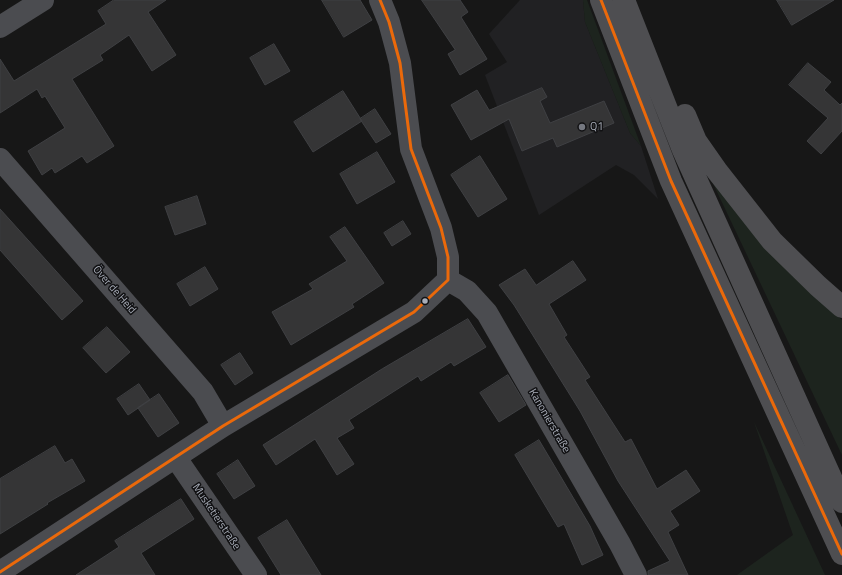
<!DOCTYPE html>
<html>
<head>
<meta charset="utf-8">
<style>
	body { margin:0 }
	canvas { display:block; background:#171717 }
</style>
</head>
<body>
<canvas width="842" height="575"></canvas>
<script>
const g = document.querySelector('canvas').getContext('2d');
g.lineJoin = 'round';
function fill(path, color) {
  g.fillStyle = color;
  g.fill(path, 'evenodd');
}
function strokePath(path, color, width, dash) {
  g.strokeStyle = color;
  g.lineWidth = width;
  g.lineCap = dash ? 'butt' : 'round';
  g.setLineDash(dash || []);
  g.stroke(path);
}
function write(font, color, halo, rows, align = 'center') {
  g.font = font + ' "Titillium Web",sans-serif';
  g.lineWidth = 3;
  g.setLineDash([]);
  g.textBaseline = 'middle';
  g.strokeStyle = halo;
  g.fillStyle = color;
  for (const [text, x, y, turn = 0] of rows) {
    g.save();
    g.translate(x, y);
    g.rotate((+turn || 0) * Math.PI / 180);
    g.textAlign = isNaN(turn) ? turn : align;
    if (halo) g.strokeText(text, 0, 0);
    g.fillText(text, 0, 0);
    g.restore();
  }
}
fill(new Path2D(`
	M 520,0 L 583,0 L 585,22 L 630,133 L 641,146 L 658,199 L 634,175 L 616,165 L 539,215 L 485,75 L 507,62 L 489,34 Z`), '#212123');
fill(new Path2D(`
	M 583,0 L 587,0 L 641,146 L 630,133 L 585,22 Z
	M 709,175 L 827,307 L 842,320 L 842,455 Z
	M 754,422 L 825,575 L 737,575 L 793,535 Z`), '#1d241e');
const building = new Path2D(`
	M 114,0 L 166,0 L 148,12 L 176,55 L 152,71 L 129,35 L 100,55 L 103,60 L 72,79 L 114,146 L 87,163 L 82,156 L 55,173 L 52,168 L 42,175 L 28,151 L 65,128 L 45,96 L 42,98 L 37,89 L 0,113 L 0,59 L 14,81 L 106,24 L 98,11 Z
	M 322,0 L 360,0 L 372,20 L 344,37 Z
	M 422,0 L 460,0 L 468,12 L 461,17 L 487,59 L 460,75 L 448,54 L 455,50 Z
	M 777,0 L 834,0 L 792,25 Z
	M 274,44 L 290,71 L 265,85 L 250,58 Z
	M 808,63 L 831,82 L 824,90 L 840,105 L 842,103 L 842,131 L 821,154 L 807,141 L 828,118 L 789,85 Z
	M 542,88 L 547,97 L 540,101 L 550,123 L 604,101 L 614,123 L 557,147 L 553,138 L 522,151 L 509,119 L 471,140 L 451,105 L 477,90 L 489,110 Z
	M 343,91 L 362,121 L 313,152 L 294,122 Z
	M 375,109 L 391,134 L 376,143 L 360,119 Z
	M 377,152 L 395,182 L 357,204 L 340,174 Z
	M 480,156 L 507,199 L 478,217 L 451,175 Z
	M 197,196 L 206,224 L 175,235 L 165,207 Z
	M 0,209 L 83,301 L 62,320 L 0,250 Z
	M 403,221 L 411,234 L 392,246 L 384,233 Z
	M 345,227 L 384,283 L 352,304 L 354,307 L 291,345 L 272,312 L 313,289 L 309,284 L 347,261 L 330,237 Z
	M 573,261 L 586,280 L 549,304 L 567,335 L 564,337 L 590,377 L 585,380 L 625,442 L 631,439 L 657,489 L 686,470 L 700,491 L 670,511 L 679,525 L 668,532 L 688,575 L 648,575 L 648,571 L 670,561 L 618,481 L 580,411 L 514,305 L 499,285 L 525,269 L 536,285 Z
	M 205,267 L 218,289 L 190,306 L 177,284 Z
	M 468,319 L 486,347 L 454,366 L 451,362 L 421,381 L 418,376 L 349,420 L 354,428 L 337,438 L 354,464 L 337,475 L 315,439 L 276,465 L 263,445 L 382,369 Z
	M 107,327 L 130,352 L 106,373 L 83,348 Z
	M 240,353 L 253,373 L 235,385 L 221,365 Z
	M 508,375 L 526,405 L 499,422 L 480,393 Z
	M 139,384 L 150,400 L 128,415 L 117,399 Z
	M 159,394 L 179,423 L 158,437 L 138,408 Z
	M 539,440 L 590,526 L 603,555 L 582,565 L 564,524 L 558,527 L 515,455 Z
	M 55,446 L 65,463 L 72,459 L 85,481 L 47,503 L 48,504 L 0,534 L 0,479 Z
	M 238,460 L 255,486 L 234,499 L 217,474 Z
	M 181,499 L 194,519 L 141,553 L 155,575 L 76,575 L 119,547 L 115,541 Z
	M 287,520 L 321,575 L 281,575 L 258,538 Z`);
fill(building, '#353536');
strokePath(building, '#3f4043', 1);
strokePath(new Path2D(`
	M 0,27 L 43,0
	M 0,159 L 203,392 L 223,426
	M 448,280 L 467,291 L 487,313 L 620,544 L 636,575
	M 176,458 L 256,575
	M 0,572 L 223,426 L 414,312 L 448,280 L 448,257 L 441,228 L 411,149 L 400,63 L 389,22 L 380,0`), '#4b4c50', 22);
strokePath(new Path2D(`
	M 601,0 L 671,181 L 842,554
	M 624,0 L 683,150 L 842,502
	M 685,115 L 696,141 L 717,171 L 772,241 L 818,286 L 842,307`), '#4e4e51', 22);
strokePath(new Path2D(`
	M 601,0 L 671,181 L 842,554
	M 0,572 L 223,426 L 414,312 L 448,280 L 448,257 L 441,228 L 411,149 L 400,63 L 389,22 L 380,0`), '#eb690a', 3);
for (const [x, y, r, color] of [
	[582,127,4,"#757880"],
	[425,301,3.5,"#a8adb8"]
]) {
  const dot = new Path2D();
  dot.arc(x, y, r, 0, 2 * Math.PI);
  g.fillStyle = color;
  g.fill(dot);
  strokePath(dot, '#111113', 1.5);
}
write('11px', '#a8adb8', '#111113', [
	["Q1",590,127]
], 'left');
write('11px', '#a8adb8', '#111113', [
	["Över de Heid",114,290,49],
	["Kanonierstraße",549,421,60],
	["Musketierstraße",216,517,56]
]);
</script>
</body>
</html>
